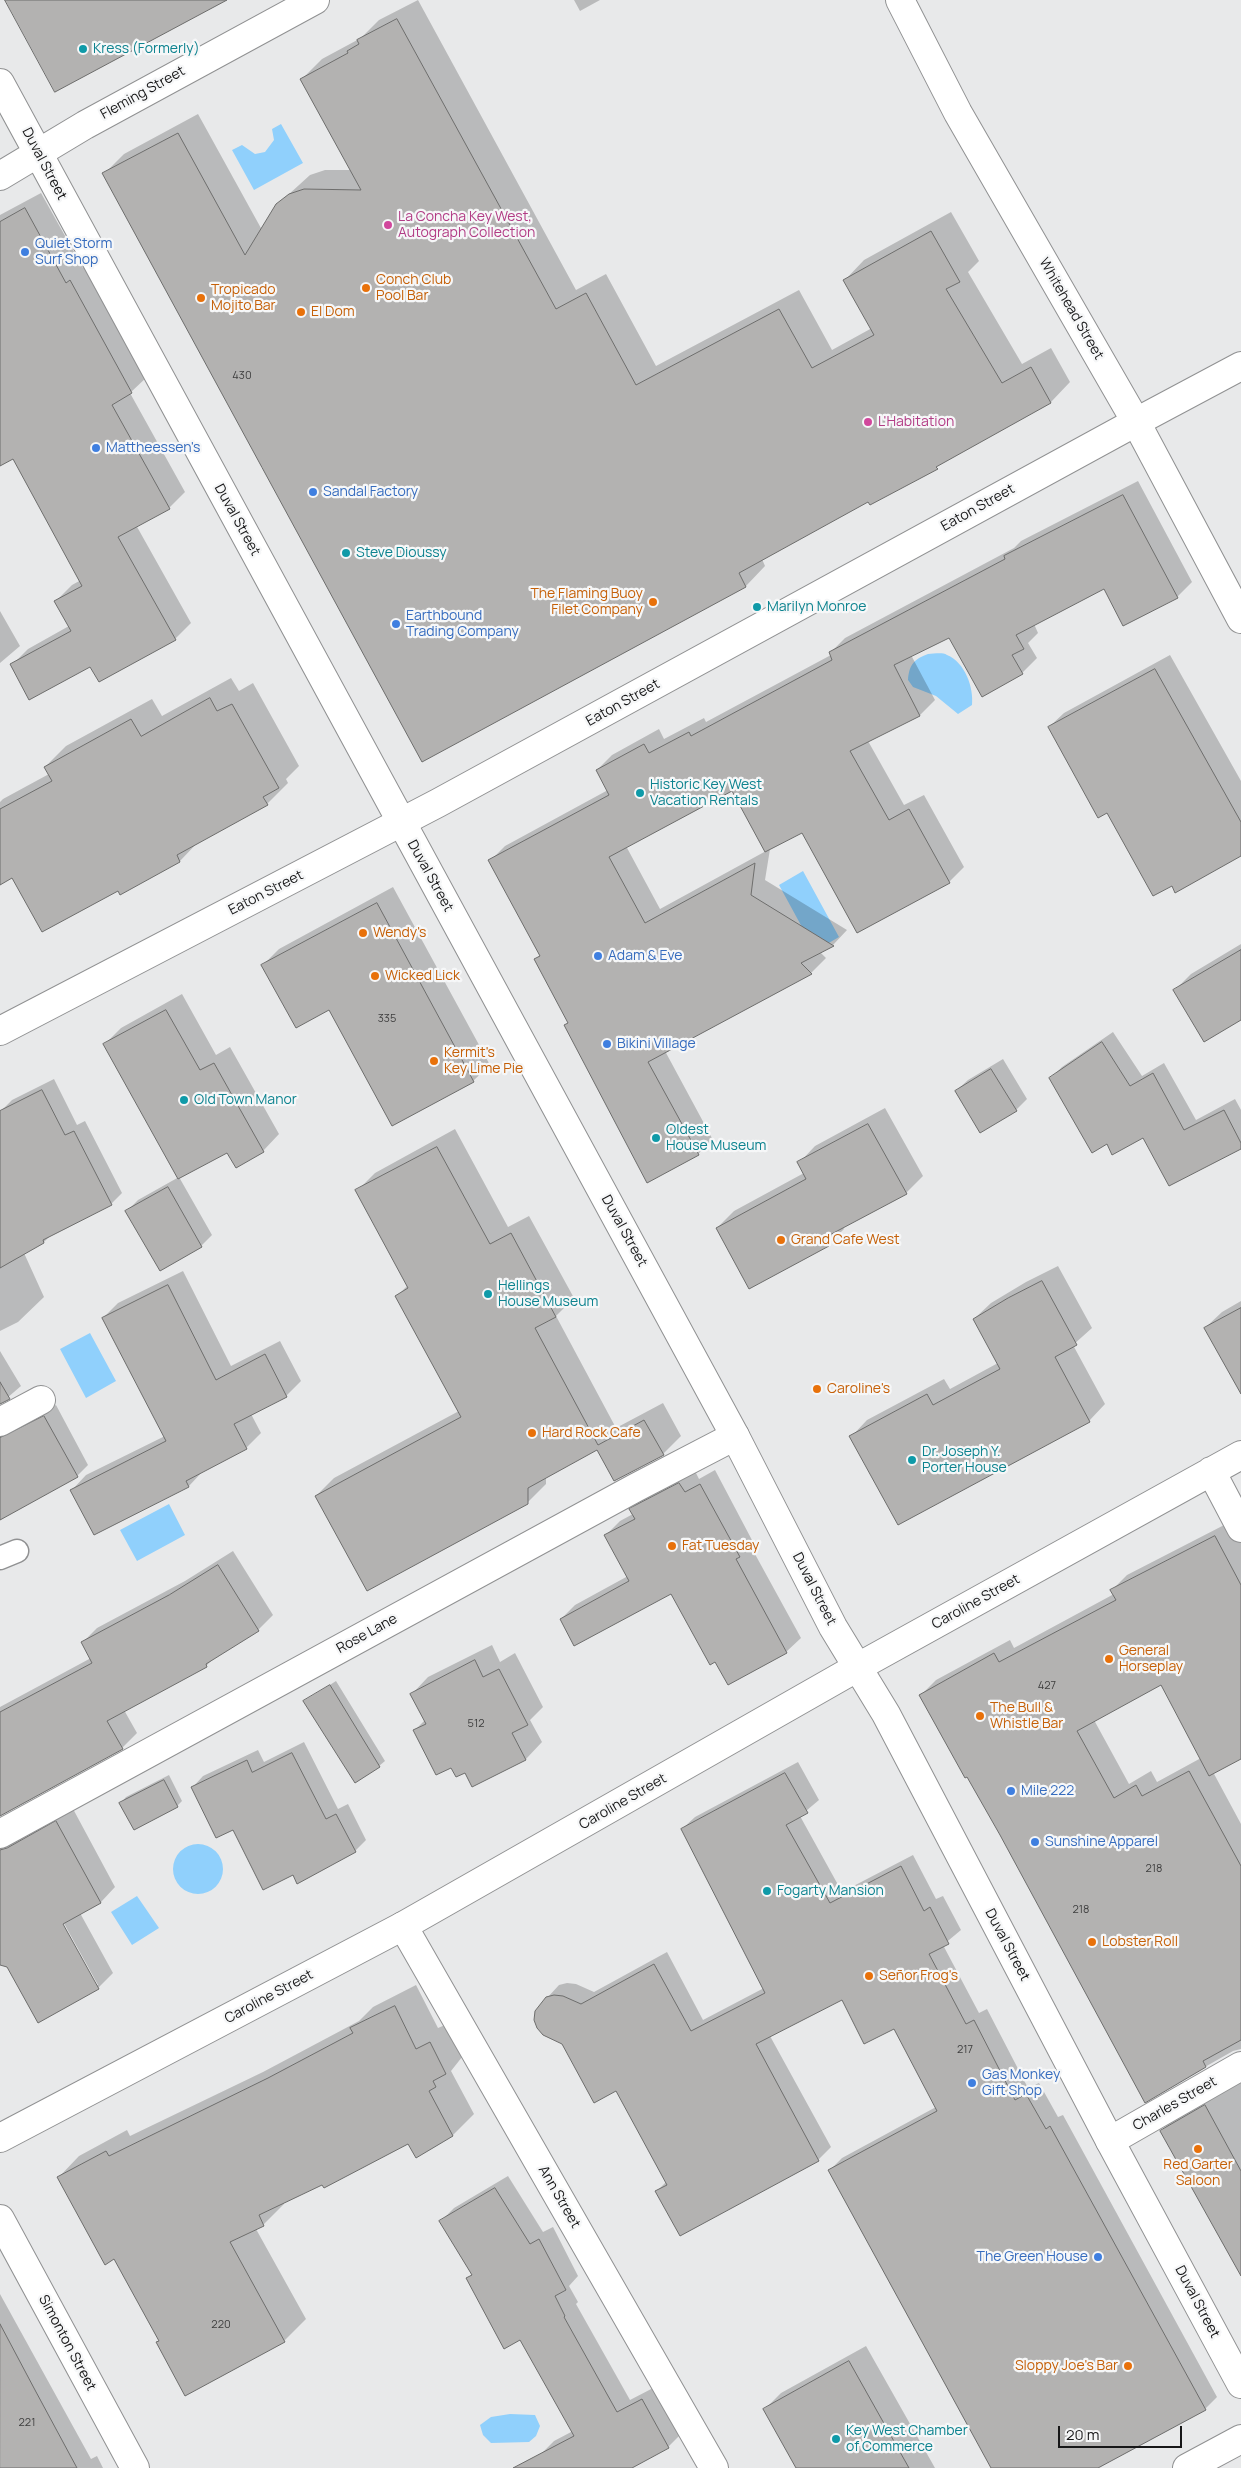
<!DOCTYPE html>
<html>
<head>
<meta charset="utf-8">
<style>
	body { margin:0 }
	#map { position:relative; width:1241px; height:2468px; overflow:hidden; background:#e8e9ea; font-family:Manrope,sans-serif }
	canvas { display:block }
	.scale { position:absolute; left:1058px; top:2426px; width:124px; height:22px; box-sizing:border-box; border:2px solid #171718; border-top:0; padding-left:6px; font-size:15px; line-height:18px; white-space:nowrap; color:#171718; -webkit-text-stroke:4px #f6f7f8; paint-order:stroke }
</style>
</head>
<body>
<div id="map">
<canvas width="1241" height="2468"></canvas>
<div class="scale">20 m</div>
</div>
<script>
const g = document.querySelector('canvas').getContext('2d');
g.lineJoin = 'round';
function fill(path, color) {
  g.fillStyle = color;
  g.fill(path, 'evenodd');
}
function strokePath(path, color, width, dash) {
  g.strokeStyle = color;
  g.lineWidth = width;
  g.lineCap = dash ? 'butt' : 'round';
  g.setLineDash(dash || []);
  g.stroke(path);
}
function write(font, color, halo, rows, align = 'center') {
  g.font = font + ' Manrope,sans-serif';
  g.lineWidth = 4.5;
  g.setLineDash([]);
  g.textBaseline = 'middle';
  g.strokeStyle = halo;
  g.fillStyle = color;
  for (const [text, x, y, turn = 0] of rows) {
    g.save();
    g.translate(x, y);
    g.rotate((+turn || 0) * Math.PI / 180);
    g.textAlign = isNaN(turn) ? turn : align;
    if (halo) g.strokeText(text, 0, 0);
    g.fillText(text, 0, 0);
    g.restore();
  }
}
fill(new Path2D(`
	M 281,124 L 303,163 L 254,190 L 232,150 L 242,145 L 255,154 L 265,152 L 274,140 L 272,129 Z
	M 928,654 C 934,654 942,652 947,655 C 965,662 974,688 972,705 L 958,714 L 936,696 L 913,687 L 908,680 C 909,665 914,659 928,654 Z
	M 803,871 L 839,937 L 815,951 L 779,885 Z
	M 90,1333 L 116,1381 L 86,1398 L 60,1349 Z
	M 169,1504 L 185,1535 L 137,1561 L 120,1530 Z
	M173 1869a25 25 0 1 1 50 0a25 25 0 1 1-50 0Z
	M 137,1896 L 159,1928 L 132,1945 L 111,1912 Z
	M 510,2414 L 535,2415 L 540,2426 L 536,2436 L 529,2442 L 491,2443 L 483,2435 L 480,2425 L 491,2417 Z`), '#90d0fc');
fill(new Path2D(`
	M 418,0 L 576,290 L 606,274 L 656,366 L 799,290 L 832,350 L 872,328 L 845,280 L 864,260 L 951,212 L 979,261 L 968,272 L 1022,364 L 1051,348 L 1070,382 L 1051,402 L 870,504 L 868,500 L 762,559 L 765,566 L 746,586 L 422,761 L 104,174 L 124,154 L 198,114 L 262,230 L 277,205 L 310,175 L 325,170 L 352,170 L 302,79 L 322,59 L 361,38 L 379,20 Z
	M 574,0 L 600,0 L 580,11 Z
	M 41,193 L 83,268 L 87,265 L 148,376 L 130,393 L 185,492 L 169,508 L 136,525 L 191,623 L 175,639 L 91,665 L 12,665 L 28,649 L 69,626 L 56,601 L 72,585 L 81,580 L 13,457 L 0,464 L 0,215 Z
	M 1138,481 L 1192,582 L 1177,597 L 1104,587 L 1034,624 L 1038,633 L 1028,643 L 1037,658 L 1022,673 L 949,637 L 911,655 L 935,700 L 920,715 L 868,741 L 904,805 L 924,795 L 964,867 L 949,882 L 803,831 L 770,849 L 765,880 L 847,930 L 833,945 L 820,952 L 826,958 L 811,973 L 665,1051 L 713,1140 L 698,1154 L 565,1025 L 569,1022 L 536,959 L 541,954 L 490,861 L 505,846 L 608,790 L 597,770 L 612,755 L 659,729 L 664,739 L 704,718 L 706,722 L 831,655 L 830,653 L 845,638 L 1014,548 L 1021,541 ZM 733,790 L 766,851 L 660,909 L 626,846 Z
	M 0,611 L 20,646 L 0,663 Z
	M 1170,655 L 1241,781 L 1241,855 L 1172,884 L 1049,727 L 1064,713 Z
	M 231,678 L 239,691 L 253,683 L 299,766 L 286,779 L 288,783 L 267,804 L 200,840 L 180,861 L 121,893 L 118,890 L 0,873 L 0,802 L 3,799 L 49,774 L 45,767 L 66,746 L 152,699 L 162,716 Z
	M 393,887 L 490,1065 L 473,1081 L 330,1009 L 263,965 L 279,949 Z
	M 1241,944 L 1241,1018 L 1174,991 L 1191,974 Z
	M 182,994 L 216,1055 L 230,1047 L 279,1134 L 263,1151 L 227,1151 L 179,1177 L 212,1235 L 201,1246 L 127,1211 L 138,1200 L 179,1177 L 105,1044 L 121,1028 Z
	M 1113,1032 L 1142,1076 L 1164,1063 L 1196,1120 L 1235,1099 L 1241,1110 L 1241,1148 L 1144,1136 L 1107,1143 L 1051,1078 L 1062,1067 Z
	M 1003,1059 L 1027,1099 L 1016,1110 L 956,1091 L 968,1080 Z
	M 54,1079 L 77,1125 L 85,1121 L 122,1193 L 111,1204 L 52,1234 L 44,1242 L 24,1253 L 44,1297 L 18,1322 L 0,1331 L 0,1112 L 12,1100 Z
	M 885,1108 L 923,1176 L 906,1193 L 843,1227 L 844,1229 L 828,1245 L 717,1228 L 734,1211 L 804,1173 L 799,1163 L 815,1146 Z
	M 455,1129 L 508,1227 L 529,1216 L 574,1298 L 556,1316 L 616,1428 L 663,1403 L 681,1436 L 663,1454 L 598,1448 L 546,1477 L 546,1484 L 527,1503 L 316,1496 L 334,1478 L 459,1411 L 397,1296 L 408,1285 L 357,1191 L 375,1173 Z
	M 1058,1266 L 1092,1328 L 1073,1345 L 1105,1404 L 1089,1421 L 851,1437 L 867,1420 L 944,1379 L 950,1389 L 998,1363 L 974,1319 L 991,1303 L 1026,1282 Z
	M 183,1271 L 231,1366 L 280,1341 L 301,1381 L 286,1396 L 251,1414 L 261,1433 L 246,1448 L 203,1471 L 189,1486 L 94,1534 L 72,1490 L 86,1475 L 165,1436 L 103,1318 L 118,1303 Z
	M 1241,1301 L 1241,1371 L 1205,1328 L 1222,1312 Z
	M 0,1351 L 21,1386 L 0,1404 Z
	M 56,1405 L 88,1465 L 77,1476 L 0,1517 L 0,1421 L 20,1425 Z
	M 694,1469 L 699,1479 L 715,1470 L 753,1542 L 750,1545 L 801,1638 L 786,1652 L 672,1592 L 561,1619 L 575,1605 L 628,1576 L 606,1535 L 620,1521 L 633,1514 L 631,1509 L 645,1495 Z
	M 1230,1522 L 1241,1543 L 1241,1757 L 1213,1772 L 1241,1824 L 1241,2049 L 1233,2051 L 1145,2101 L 1001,1835 L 921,1695 L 936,1680 L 1010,1640 L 1014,1648 L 1114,1594 L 1112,1590 L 1127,1575 ZM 1162,1684 L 1201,1758 L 1157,1782 L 1151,1771 L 1129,1784 L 1094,1720 Z
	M 233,1551 L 273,1615 L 258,1630 L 215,1657 L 206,1666 L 124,1710 L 137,1733 L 122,1748 L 0,1815 L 0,1707 L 91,1658 L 82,1643 L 97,1628 L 185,1581 Z
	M 492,1645 L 500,1662 L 515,1653 L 543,1707 L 530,1720 L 542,1742 L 526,1759 L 473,1786 L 466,1771 L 452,1766 L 414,1731 L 425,1720 L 412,1694 L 428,1677 Z
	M 336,1681 L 385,1761 L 379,1766 L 305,1701 Z
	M 304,1742 L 338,1809 L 348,1804 L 366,1840 L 355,1851 L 294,1874 L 233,1828 L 192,1788 L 203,1776 L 258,1750 L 264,1762 Z
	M 798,1762 L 819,1800 L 800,1816 L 842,1892 L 913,1855 L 936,1899 L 943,1896 L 961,1930 L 943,1945 L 979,2013 L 987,2009 L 1028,2088 L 1039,2083 L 1058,2117 L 1063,2115 L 1217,2397 L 1205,2409 L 1096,2468 L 992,2468 L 830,2170 L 842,2158 L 936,2107 L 894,2027 L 842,1998 L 770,2036 L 831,2147 L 818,2160 L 680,2234 L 657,2191 L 667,2181 L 617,2089 L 547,1998 L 559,1985 L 567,1983 L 576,1984 L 594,1992 L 667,1952 L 703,2020 L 764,1988 L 682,1829 L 695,1817 Z
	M 169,1775 L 182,1801 L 177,1806 L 121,1803 L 126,1797 Z
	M 72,1807 L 115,1887 L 101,1902 L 80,1913 L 113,1973 L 98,1988 L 38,2021 L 8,1966 L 0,1964 L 0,1823 ZM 61,1918 L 98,1985 L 95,1985 L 59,1919 Z
	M 416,1985 L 438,2028 L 452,2022 L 466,2052 L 451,2071 L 474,2114 L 453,2135 L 416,2156 L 409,2143 L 283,2202 L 284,2204 L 263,2225 L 256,2229 L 306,2319 L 284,2341 L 186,2394 L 157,2343 L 160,2340 L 115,2258 L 58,2178 L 79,2156 L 127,2130 L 130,2136 L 263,2072 L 359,2021 L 373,2007 Z
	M 1241,2079 L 1241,2274 L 1161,2131 L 1176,2116 Z
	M 508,2176 L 543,2232 L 553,2227 L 578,2276 L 569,2286 L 578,2302 L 576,2304 L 630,2400 L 655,2387 L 681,2434 L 668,2447 L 630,2468 L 548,2468 L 541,2454 L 554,2441 L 573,2431 L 520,2339 L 468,2278 L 473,2273 L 441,2221 L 454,2208 Z
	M 0,2294 L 91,2459 L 97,2456 L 103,2468 L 0,2468 Z
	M 866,2346 L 935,2468 L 798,2468 L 765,2409 L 781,2393 Z`), '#0003');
const building = new Path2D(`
	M 5,0 L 227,0 L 55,92 Z
	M 397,19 L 556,309 L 586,293 L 636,385 L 779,309 L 812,368 L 874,335 L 843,280 L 931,231 L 960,282 L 946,289 L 1002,383 L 1031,367 L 1051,403 L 936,467 L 938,469 L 870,505 L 868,502 L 739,573 L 746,587 L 422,762 L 102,173 L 178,133 L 245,255 L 276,204 L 289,194 L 304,189 L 361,190 L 300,79 L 348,53 L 347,51 L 359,44 L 357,40 Z
	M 25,208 L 66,283 L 70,280 L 132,393 L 112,405 L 170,509 L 118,537 L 176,640 L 99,682 L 90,667 L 29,700 L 10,664 L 71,631 L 54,601 L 82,586 L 13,459 L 0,466 L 0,222 Z
	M 1123,495 L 1178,598 L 1123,626 L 1104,589 L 1016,635 L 1024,649 L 1012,655 L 1023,674 L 982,697 L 949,638 L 894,665 L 920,716 L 850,751 L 889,820 L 909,809 L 950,883 L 857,933 L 802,833 L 765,852 L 732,791 L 609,857 L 645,923 L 755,863 L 751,895 L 834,946 L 801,963 L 812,974 L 648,1062 L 699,1155 L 647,1183 L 564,1025 L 568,1023 L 534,959 L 540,956 L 488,860 L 609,795 L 596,770 L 644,744 L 649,753 L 689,732 L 691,736 L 832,660 L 829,652 L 1005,559 L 1004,556 Z
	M 1155,669 L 1241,822 L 1241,856 L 1175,893 L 1172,886 L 1153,896 L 1107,813 L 1098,818 L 1048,727 Z
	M 210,698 L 217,711 L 232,704 L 279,788 L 263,797 L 268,805 L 177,855 L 180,862 L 120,895 L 118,891 L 42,932 L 12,878 L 0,885 L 0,809 L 52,781 L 44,767 L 131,719 L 141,736 Z
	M 377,903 L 474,1082 L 392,1126 L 329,1010 L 296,1028 L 261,965 Z
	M 1241,950 L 1241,1020 L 1204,1042 L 1173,990 Z
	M 166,1010 L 200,1070 L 214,1063 L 264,1152 L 236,1168 L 227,1153 L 178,1179 L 103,1044 Z
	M 1102,1042 L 1130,1086 L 1153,1073 L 1184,1130 L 1224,1110 L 1241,1143 L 1241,1149 L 1169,1186 L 1143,1138 L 1112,1155 L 1107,1144 L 1092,1153 L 1049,1078 Z
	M 991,1069 L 1017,1111 L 980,1133 L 955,1091 Z
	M 42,1090 L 65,1135 L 74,1131 L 112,1205 L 43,1240 L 44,1243 L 0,1268 L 0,1111 Z
	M 868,1124 L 907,1194 L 824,1238 L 829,1246 L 749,1289 L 716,1228 L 806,1179 L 797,1162 Z
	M 437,1147 L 490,1244 L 511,1233 L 556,1317 L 535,1328 L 598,1445 L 644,1420 L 664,1455 L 614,1481 L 597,1450 L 528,1488 L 528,1504 L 367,1591 L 315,1496 L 461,1417 L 395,1296 L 408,1288 L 355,1190 Z
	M 168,1187 L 202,1247 L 160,1271 L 125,1211 Z
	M 1042,1281 L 1077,1345 L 1055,1357 L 1090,1422 L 898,1525 L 849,1436 L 927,1394 L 933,1405 L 1000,1369 L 973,1319 L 1008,1298 Z
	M 168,1285 L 216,1380 L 265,1354 L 287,1397 L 234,1424 L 247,1449 L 186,1481 L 189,1487 L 94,1535 L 70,1490 L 166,1441 L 102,1318 Z
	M 1241,1308 L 1241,1394 L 1204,1328 Z
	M 0,1382 L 10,1399 L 0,1404 Z
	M 44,1416 L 78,1477 L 0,1520 L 0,1438 Z
	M 679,1483 L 685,1492 L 700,1484 L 740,1557 L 736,1559 L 787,1653 L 728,1685 L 715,1662 L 710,1665 L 671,1594 L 574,1646 L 560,1619 L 629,1581 L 604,1535 L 635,1519 L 629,1509 Z
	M 1215,1536 L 1241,1585 L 1241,1759 L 1209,1776 L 1161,1685 L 1077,1731 L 1114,1798 L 1136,1785 L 1142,1796 L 1189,1771 L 1241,1866 L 1241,2040 L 1203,2061 L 1206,2067 L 1145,2103 L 1000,1835 L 967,1777 L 965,1778 L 919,1695 L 994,1653 L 999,1662 L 1116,1600 L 1110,1590 Z
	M 218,1565 L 259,1631 L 206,1664 L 207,1667 L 107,1721 L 123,1749 L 0,1816 L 0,1712 L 92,1663 L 81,1642 L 169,1595 Z
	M 475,1660 L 483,1677 L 499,1669 L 528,1725 L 512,1733 L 526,1760 L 472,1787 L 465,1773 L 456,1777 L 451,1768 L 436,1775 L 413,1730 L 426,1724 L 410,1694 Z
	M 330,1685 L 380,1767 L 355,1783 L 303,1701 Z
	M 292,1753 L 326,1819 L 336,1814 L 356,1852 L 297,1884 L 293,1875 L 263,1890 L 233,1830 L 216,1838 L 191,1787 L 247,1760 L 252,1772 Z
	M 785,1773 L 808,1813 L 786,1825 L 830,1903 L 901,1866 L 924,1911 L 930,1907 L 949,1944 L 929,1954 L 966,2024 L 974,2020 L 1015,2100 L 1026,2094 L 1046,2129 L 1050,2126 L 1206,2410 L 1098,2468 L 991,2468 L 828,2170 L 937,2111 L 894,2029 L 864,2044 L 842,2000 L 756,2044 L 819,2161 L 680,2236 L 655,2191 L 667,2185 L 616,2091 L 594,2103 L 562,2044 L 543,2035 L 537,2028 L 534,2020 L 535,2011 L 546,1997 L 554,1995 L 563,1996 L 581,2004 L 654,1964 L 691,2031 L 765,1993 L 681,1829 Z
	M 164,1780 L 178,1807 L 134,1830 L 119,1803 Z
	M 56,1821 L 101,1903 L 63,1924 L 99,1989 L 38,2023 L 7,1967 L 0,1965 L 0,1850 L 7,1848 Z
	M 395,2006 L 416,2049 L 430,2042 L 446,2074 L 433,2081 L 436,2087 L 429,2091 L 453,2136 L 416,2158 L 408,2144 L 324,2188 L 322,2185 L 259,2215 L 264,2226 L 230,2242 L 285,2342 L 185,2396 L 156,2342 L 159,2341 L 114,2259 L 105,2265 L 57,2177 L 106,2151 L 109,2156 L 268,2078 L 353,2033 L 350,2028 Z
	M 1205,2105 L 1241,2171 L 1241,2276 L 1160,2131 Z
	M 495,2188 L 530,2244 L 539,2239 L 566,2290 L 555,2296 L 565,2316 L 564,2317 L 617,2412 L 642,2399 L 669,2448 L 632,2468 L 513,2468 L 574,2436 L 520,2340 L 504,2349 L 466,2278 L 472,2275 L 439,2221 Z
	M 0,2324 L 35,2390 L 77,2468 L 0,2468 Z
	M 849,2361 L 909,2468 L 796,2468 L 763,2409 Z`);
fill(building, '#b3b2b1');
strokePath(building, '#6d6d6c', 1);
const service = new Path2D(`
	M 0,1558 L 17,1551`);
const pedestrian = new Path2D(`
	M 0,1422 L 41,1400`);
const minor = new Path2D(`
	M 1241,366 L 1136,422 L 1241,619
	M 1211,1471 L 1241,1528
	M 858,1667 L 1241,1455
	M 0,1834 L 635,1488 L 735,1436
	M 403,1926 L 714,2468
	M 1110,2141 L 1241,2066
	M 1187,2468 L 1241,2439`);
const tertiary = new Path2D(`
	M 0,83 L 735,1436 L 833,1627 L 886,1714 L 1110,2141 L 1241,2384
	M 0,176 L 85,125 L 315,0
	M 0,2138 L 403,1926 L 858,1667
	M 0,2219 L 135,2468`);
const primary = new Path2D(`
	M 0,1031 L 438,803 L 1136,422 L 958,113 L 900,0`);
strokePath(service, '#909192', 25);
strokePath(pedestrian, '#909192', 30);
strokePath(minor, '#909192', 30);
strokePath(tertiary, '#909192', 30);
strokePath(primary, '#909192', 30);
strokePath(service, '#fff', 22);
strokePath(pedestrian, '#fff', 28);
strokePath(minor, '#fff', 28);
strokePath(tertiary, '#fff', 28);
strokePath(primary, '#fff', 28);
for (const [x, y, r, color] of [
	[83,49,5,"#0f9aa8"],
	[388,225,5,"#d1479c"],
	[25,252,5,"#3f7fe0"],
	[366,288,5,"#e8710a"],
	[201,298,5,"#e8710a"],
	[301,312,5,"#e8710a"],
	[868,422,5,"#d1479c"],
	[96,448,5,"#3f7fe0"],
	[313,492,5,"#3f7fe0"],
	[346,553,5,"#0f9aa8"],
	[653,602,5,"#e8710a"],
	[757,607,5,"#0f9aa8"],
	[396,624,5,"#3f7fe0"],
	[640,793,5,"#0f9aa8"],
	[363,933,5,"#e8710a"],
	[598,956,5,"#3f7fe0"],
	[375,976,5,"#e8710a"],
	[607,1044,5,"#3f7fe0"],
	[434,1061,5,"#e8710a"],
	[184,1100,5,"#0f9aa8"],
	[656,1138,5,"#0f9aa8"],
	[781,1240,5,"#e8710a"],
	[488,1294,5,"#0f9aa8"],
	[817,1389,5,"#e8710a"],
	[532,1433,5,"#e8710a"],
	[912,1460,5,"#0f9aa8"],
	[672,1546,5,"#e8710a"],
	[1109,1659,5,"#e8710a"],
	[980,1716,5,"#e8710a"],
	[1011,1791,5,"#3f7fe0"],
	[1035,1842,5,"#3f7fe0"],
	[767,1891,5,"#0f9aa8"],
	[1092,1942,5,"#e8710a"],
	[869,1976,5,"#e8710a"],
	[972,2083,5,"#3f7fe0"],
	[1198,2149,5,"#e8710a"],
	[1098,2257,5,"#3f7fe0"],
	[1128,2366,5,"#e8710a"],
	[836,2439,5,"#0f9aa8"]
]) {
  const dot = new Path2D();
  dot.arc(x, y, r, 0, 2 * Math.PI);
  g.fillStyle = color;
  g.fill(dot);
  strokePath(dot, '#f6f7f8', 2);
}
write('11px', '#3e3e3e', null, [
	["430",242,376],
	["335",387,1019],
	["427",1047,1686],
	["512",476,1724],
	["218",1154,1869],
	["218",1081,1910],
	["217",965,2050],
	["220",221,2325],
	["221",27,2423]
]);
write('14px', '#0d838f', '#f6f7f8', [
	["Kress (Formerly)",93,49],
	["Steve Dioussy",356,553],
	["Marilyn Monroe",767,607],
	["Historic Key West",650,785],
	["Vacation Rentals",650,801],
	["Old Town Manor",194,1100],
	["Oldest",666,1130],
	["House Museum",666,1146],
	["Hellings",498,1286],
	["House Museum",498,1302],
	["Dr. Joseph Y.",922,1452],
	["Porter House",922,1468],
	["Fogarty Mansion",777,1891],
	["Key West Chamber",846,2431],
	["of Commerce",846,2447]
], 'left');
write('14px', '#171718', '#f6f7f8', [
	["Fleming Street",143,93,-29],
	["Duval Street",44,164,62],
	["Whitehead Street",1071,309,60],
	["Eaton Street",978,508,-29],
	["Duval Street",237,520,61],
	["Eaton Street",623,703,-29],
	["Duval Street",430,876,61],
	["Eaton Street",266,893,-27],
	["Duval Street",624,1231,61],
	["Duval Street",814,1589,63],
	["Caroline Street",976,1602,-29],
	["Rose Lane",367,1634,-29],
	["Caroline Street",623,1802,-30],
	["Duval Street",1007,1945,62],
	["Caroline Street",269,1997,-28],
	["Charles Street",1175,2104,-30],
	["Ann Street",559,2197,60],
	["Duval Street",1197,2302,62],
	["Simonton Street",67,2343,62]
]);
write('14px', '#b23c85', '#f6f7f8', [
	["La Concha Key West,",398,217],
	["Autograph Collection",398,233],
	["L'Habitation",878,422]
], 'left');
write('14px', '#366cbe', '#f6f7f8', [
	["Quiet Storm",35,244],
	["Surf Shop",35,260],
	["Mattheessen's",106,448],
	["Sandal Factory",323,492],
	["Earthbound",406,616],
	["Trading Company",406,632],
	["Adam & Eve",608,956],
	["Bikini Village",617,1044],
	["Mile 222",1021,1791],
	["Sunshine Apparel",1045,1842],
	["Gas Monkey",982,2075],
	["Gift Shop",982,2091],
	["The Green House",1088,2257,"right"]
], 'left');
write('14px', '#c56008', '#f6f7f8', [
	["Conch Club",376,280],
	["Pool Bar",376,296],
	["Tropicado",211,290],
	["Mojito Bar",211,306],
	["El Dom",311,312],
	["The Flaming Buoy",643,594,"right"],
	["Filet Company",643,610,"right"],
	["Wendy's",373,933],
	["Wicked Lick",385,976],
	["Kermit's",444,1053],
	["Key Lime Pie",444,1069],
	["Grand Cafe West",791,1240],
	["Caroline's",827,1389],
	["Hard Rock Cafe",542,1433],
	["Fat Tuesday",682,1546],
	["General",1119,1651],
	["Horseplay",1119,1667],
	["The Bull &",990,1708],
	["Whistle Bar",990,1724],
	["Lobster Roll",1102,1942],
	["Señor Frog's",879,1976],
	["Red Garter",1198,2165,"center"],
	["Saloon",1198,2181,"center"],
	["Sloppy Joe's Bar",1118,2366,"right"]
], 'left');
</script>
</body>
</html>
